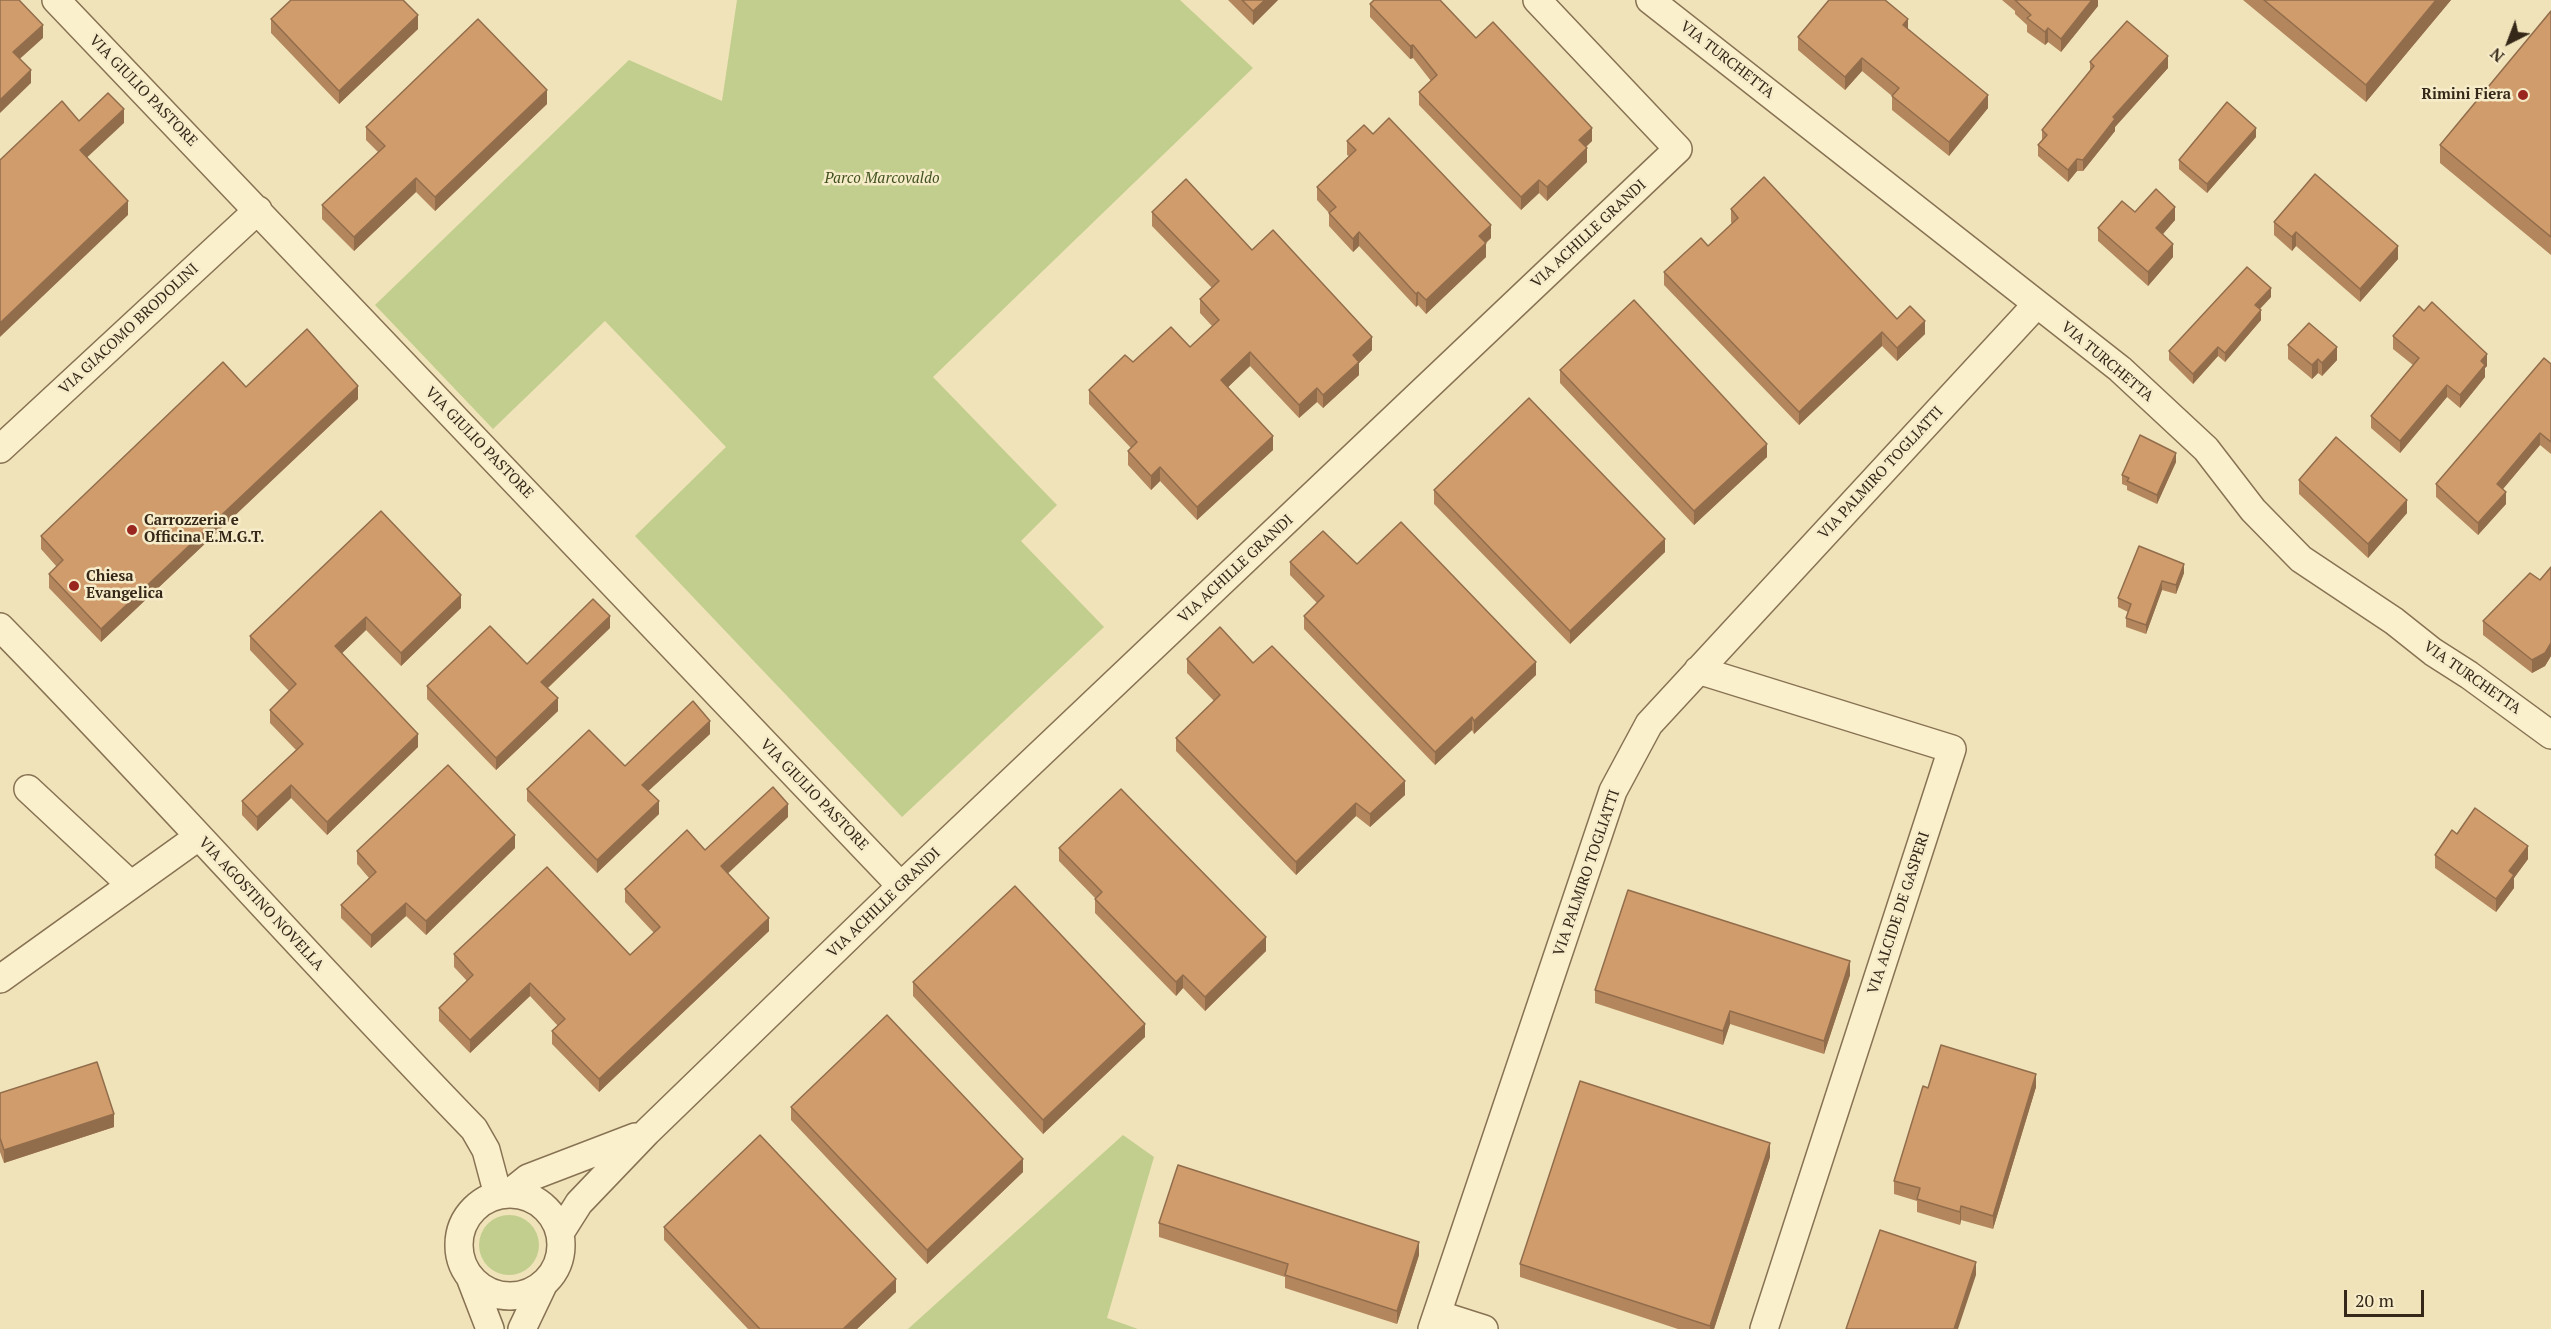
<!DOCTYPE html>
<html>
<head>
<meta charset="utf-8">
<style>
	body { margin:0 }
	#map { position:relative; width:2551px; height:1329px; overflow:hidden; background:#f0e3b9; font-family:"PT Serif",serif }
	canvas { display:block }
	.north { position:absolute; left:2479px; top:12px; width:60px; height:60px; -webkit-text-stroke:4px #f7ecc9; paint-order:stroke; rotate:222deg; font-size:16px; font-weight:700; line-height:24px; text-align:center; color:#352819 }
	.north::after { content:''; display:block; margin:auto; width:21px; height:27px; background:#352819; clip-path:polygon(50% 0,100% 100%,50% 72%,0 100%) }
	.scale { position:absolute; left:2344px; top:1290px; width:80px; height:27px; box-sizing:border-box; border:3px solid #352819; border-top:0; padding-left:8px; font-size:18px; line-height:21px; white-space:nowrap; color:#352819; -webkit-text-stroke:4px #f7ecc9; paint-order:stroke }
</style>
</head>
<body>
<div id="map">
<canvas width="2551" height="1329"></canvas>
<div class="north">N</div>
<div class="scale">20 m</div>
</div>
<script>
const g = document.querySelector('canvas').getContext('2d');
g.lineJoin = 'round';
function fill(path, color) {
  g.fillStyle = color;
  g.fill(path, 'evenodd');
}
function strokePath(path, color, width, dash) {
  g.strokeStyle = color;
  g.lineWidth = width;
  g.lineCap = dash ? 'butt' : 'round';
  g.setLineDash(dash || []);
  g.stroke(path);
}
function write(font, color, halo, rows, align = 'center') {
  g.font = font + ' "PT Serif",serif';
  g.lineWidth = 5;
  g.setLineDash([]);
  g.textBaseline = 'middle';
  g.strokeStyle = halo;
  g.fillStyle = color;
  for (const [text, x, y, turn = 0] of rows) {
    g.save();
    g.translate(x, y);
    g.rotate((+turn || 0) * Math.PI / 180);
    g.textAlign = isNaN(turn) ? turn : align;
    if (halo) g.strokeText(text, 0, 0);
    g.fillText(text, 0, 0);
    g.restore();
  }
}
fill(new Path2D(`
	M 737,0 L 1180,0 L 1253,68 L 933,377 L 1057,505 L 1021,541 L 1104,627 L 902,817 L 635,536 L 726,447 L 605,321 L 493,429 L 375,305 L 629,60 L 722,101 Z
	M 1123,1135 L 1154,1157 L 1107,1318 L 1138,1329 L 908,1329 Z
	M479 1245a30 30 0 1 1 60 0a30 30 0 1 1-60 0Z`), '#c2ce8d');
const street = new Path2D(`
	M 56,0 L 901,886
	M 1650,0 L 2120,369 L 2206,449 L 2253,510 L 2301,559 L 2394,621 L 2433,652 L 2469,675 L 2551,735
	M 0,449 L 258,210
	M 0,627 C 161,791 314,964 474,1129 L 486,1150 L 498,1195
	M 1698,670 L 1952,749 L 1764,1329
	M 28,789 L 131,885
	M 0,979 L 198,837
	M459 1245a51 51 0 1 1 102 0a51 51 0 1 1-102 0Z
	M 508,1194 L 528,1178 L 635,1137
	M 560,1233 L 579,1203 L 647,1132 L 901,886 L 1678,149 L 1537,0
	M 470,1277 L 490,1329
	M 1437,1314 L 1484,1329
	M 522,1329 L 543,1285
	M 1432,1329 L 1613,791 L 1649,724 L 2037,304`);
strokePath(street, '#877253', 30);
strokePath(street, '#fbf0cc', 27);
fill(new Path2D(`
	M 1228,0 L 1278,0 L 1253,25 Z
	M 2002,0 L 2098,0 L 2098,6 L 2061,52 L 2048,42 L 2045,45 L 2027,32 L 2027,25 L 2015,14 L 2015,11 Z
	M 2243,0 L 2451,0 L 2366,102 Z
	M 1370,4 L 1476,38 L 1592,141 L 1586,147 L 1587,162 L 1547,201 L 1539,193 L 1521,210 L 1419,105 L 1419,92 L 1431,81 L 1413,58 L 1410,59 L 1370,17 Z
	M 2551,11 L 2551,255 L 2440,163 L 2440,145 Z
	M 271,19 L 418,29 L 339,104 L 271,33 Z
	M 1908,29 L 1988,108 L 1949,156 L 1892,110 L 1892,96 L 1862,71 L 1845,90 L 1798,50 L 1798,37 Z
	M 2090,62 L 2168,68 L 2115,127 L 2115,131 L 2083,171 L 2077,171 L 2068,182 L 2038,156 L 2038,145 L 2042,141 L 2042,130 L 2090,71 Z
	M 547,104 L 435,211 L 416,192 L 354,251 L 322,219 L 322,205 L 378,152 L 366,140 L 366,127 Z
	M 1373,134 L 1491,238 L 1486,243 L 1486,257 L 1426,314 L 1418,305 L 1416,307 L 1359,246 L 1353,252 L 1329,226 L 1329,213 L 1317,200 L 1317,187 L 1349,156 L 1347,155 L 1347,141 Z
	M 2256,137 L 2207,193 L 2179,169 L 2179,160 Z
	M 1731,209 L 1897,319 L 1925,334 L 1897,361 L 1882,346 L 1799,425 L 1664,285 L 1664,272 L 1708,246 L 1732,224 L 1731,222 Z
	M 1152,212 L 1252,250 L 1372,350 L 1359,363 L 1359,375 L 1323,408 L 1317,402 L 1299,418 L 1250,366 L 1228,387 L 1273,450 L 1197,520 L 1160,481 L 1151,490 L 1128,465 L 1128,451 L 1131,448 L 1089,404 L 1089,390 L 1133,362 L 1190,347 L 1212,326 L 1200,313 L 1200,299 L 1212,288 L 1152,226 Z
	M 2135,212 L 2175,220 L 2163,234 L 2173,257 L 2148,286 L 2098,241 L 2098,228 Z
	M 2274,222 L 2398,259 L 2360,302 L 2296,246 L 2292,251 L 2274,235 Z
	M 2271,297 L 2260,309 L 2261,320 L 2225,362 L 2218,356 L 2193,384 L 2169,360 L 2169,351 Z
	M 2393,336 L 2487,366 L 2485,368 L 2485,377 L 2460,408 L 2447,397 L 2400,453 L 2371,428 L 2371,416 L 2413,365 L 2393,349 Z
	M 2288,345 L 2337,360 L 2322,376 L 2318,373 L 2312,379 L 2288,359 Z
	M 2551,364 L 2551,454 L 2540,445 L 2503,489 L 2506,504 L 2478,535 L 2436,497 L 2436,484 Z
	M 1560,370 L 1767,457 L 1694,525 L 1560,383 Z
	M 246,387 L 358,399 L 101,642 L 49,588 L 49,574 L 57,567 L 41,549 L 41,536 Z
	M 2176,462 L 2157,504 L 2127,490 L 2127,486 L 2122,484 L 2122,475 Z
	M 2299,480 L 2407,513 L 2368,558 L 2299,494 Z
	M 1434,490 L 1665,552 L 1570,644 L 1434,504 Z
	M 381,511 L 461,608 L 401,666 L 366,630 L 342,653 L 418,747 L 327,835 L 291,798 L 257,831 L 242,815 L 242,801 L 296,750 L 270,723 L 270,710 L 289,691 L 250,650 L 250,636 Z
	M 1290,562 L 1357,564 L 1536,675 L 1474,734 L 1472,730 L 1435,765 L 1304,629 L 1304,616 L 1317,603 L 1290,575 Z
	M 2551,567 L 2551,656 L 2545,666 L 2532,673 L 2483,635 L 2483,621 L 2540,580 Z
	M 2184,573 L 2176,594 L 2162,590 L 2146,634 L 2126,627 L 2126,618 L 2128,612 L 2118,607 L 2118,598 Z
	M 610,628 L 548,688 L 558,711 L 496,770 L 427,699 L 427,686 L 527,664 Z
	M 1187,659 L 1253,663 L 1405,795 L 1370,827 L 1356,816 L 1296,875 L 1176,751 L 1176,738 L 1214,701 L 1187,673 Z
	M 710,734 L 648,791 L 659,814 L 597,873 L 527,801 L 527,789 L 625,766 Z
	M 788,817 L 727,873 L 769,931 L 599,1092 L 552,1044 L 552,1031 L 558,1026 L 530,996 L 470,1053 L 439,1021 L 439,1008 L 467,981 L 454,967 L 454,954 L 630,955 L 654,933 L 625,902 L 625,889 L 705,850 Z
	M 2457,834 L 2528,859 L 2514,878 L 2514,888 L 2496,912 L 2435,868 L 2435,855 Z
	M 515,848 L 426,935 L 406,916 L 371,948 L 341,918 L 341,905 L 369,878 L 357,864 L 357,851 Z
	M 1059,848 L 1266,951 L 1205,1011 L 1183,988 L 1176,996 L 1095,913 L 1095,898 L 1059,861 Z
	M 1850,975 L 1824,1054 L 1730,1024 L 1723,1045 L 1595,1003 L 1595,990 Z
	M 913,982 L 1145,1037 L 1043,1134 L 913,996 Z
	M 2036,1087 L 1993,1229 L 1961,1220 L 1960,1225 L 1917,1212 L 1917,1201 L 1894,1194 L 1894,1181 L 1928,1088 Z
	M 0,1093 L 114,1127 L 4,1163 L 0,1152 Z
	M 791,1107 L 1023,1172 L 927,1264 L 791,1120 Z
	M 1770,1157 L 1714,1329 L 1678,1329 L 1520,1277 L 1520,1264 Z
	M 1159,1223 L 1419,1255 L 1397,1324 L 1285,1288 L 1285,1277 L 1159,1237 Z
	M 664,1227 L 896,1292 L 857,1329 L 748,1329 L 664,1240 Z`), '#b3865d');
fill(new Path2D(`
	M 1265,0 L 1278,0 L 1253,25 L 1253,11 Z
	M 2092,0 L 2098,0 L 2098,6 L 2061,52 L 2061,39 Z
	M 2436,0 L 2451,0 L 2366,102 L 2366,85 Z
	M 418,15 L 418,29 L 339,104 L 339,91 Z
	M 1908,19 L 1908,33 L 1903,25 Z
	M 43,25 L 43,38 L 13,65 L 13,52 Z
	M 2048,28 L 2048,42 L 2045,45 L 2045,32 Z
	M 1413,45 L 1413,58 L 1410,59 L 1410,46 Z
	M 2168,56 L 2168,68 L 2115,127 L 2115,131 L 2083,171 L 2083,160 L 2113,117 Z
	M 1862,58 L 1862,71 L 1845,90 L 1845,77 Z
	M 31,70 L 31,83 L 0,113 L 0,100 Z
	M 547,90 L 547,104 L 435,211 L 435,197 Z
	M 1988,95 L 1988,108 L 1949,156 L 1949,142 Z
	M 124,109 L 124,123 L 80,164 L 80,150 Z
	M 1592,128 L 1592,141 L 1579,153 L 1579,140 Z
	M 2256,128 L 2256,137 L 2207,193 L 2207,184 Z
	M 1587,148 L 1587,162 L 1547,201 L 1547,187 Z
	M 2077,159 L 2077,171 L 2068,182 L 2068,170 Z
	M 416,178 L 416,192 L 354,251 L 354,237 Z
	M 1539,180 L 1539,193 L 1521,210 L 1521,197 Z
	M 128,201 L 128,215 L 0,337 L 0,323 Z
	M 2175,207 L 2175,220 L 2156,242 L 2156,228 Z
	M 1491,225 L 1491,238 L 1479,249 L 1479,236 Z
	M 1359,232 L 1359,246 L 1353,252 L 1353,239 Z
	M 2296,232 L 2296,246 L 2292,251 L 2292,237 Z
	M 1486,243 L 1486,257 L 1426,314 L 1426,300 Z
	M 2173,244 L 2173,257 L 2148,286 L 2148,272 Z
	M 2398,246 L 2398,259 L 2360,302 L 2360,289 Z
	M 2271,288 L 2271,297 L 2255,314 L 2255,305 Z
	M 1418,292 L 1418,305 L 1416,307 L 1416,294 Z
	M 2261,310 L 2261,320 L 2225,362 L 2225,353 Z
	M 1925,321 L 1925,334 L 1897,361 L 1897,348 Z
	M 1882,332 L 1882,346 L 1799,425 L 1799,412 Z
	M 1372,337 L 1372,350 L 1359,363 L 1359,375 L 1323,408 L 1323,395 L 1353,355 Z
	M 2218,347 L 2218,356 L 2193,384 L 2193,374 Z
	M 2337,347 L 2337,360 L 2322,376 L 2322,363 Z
	M 1250,352 L 1250,366 L 1221,394 L 1221,380 Z
	M 2487,354 L 2487,366 L 2485,368 L 2485,377 L 2460,408 L 2460,395 L 2481,361 Z
	M 2318,359 L 2318,373 L 2312,379 L 2312,365 Z
	M 2447,385 L 2447,397 L 2400,453 L 2400,441 Z
	M 358,386 L 358,399 L 101,642 L 101,629 Z
	M 1317,388 L 1317,402 L 1299,418 L 1299,405 Z
	M 2540,433 L 2540,445 L 2497,496 L 2497,484 Z
	M 1273,436 L 1273,450 L 1197,520 L 1197,507 Z
	M 1767,444 L 1767,457 L 1694,525 L 1694,511 Z
	M 2176,453 L 2176,462 L 2157,504 L 2157,495 Z
	M 1160,467 L 1160,481 L 1151,490 L 1151,476 Z
	M 2506,492 L 2506,504 L 2478,535 L 2478,523 Z
	M 2407,500 L 2407,513 L 2368,558 L 2368,544 Z
	M 1665,539 L 1665,552 L 1570,644 L 1570,631 Z
	M 2184,564 L 2184,573 L 2176,594 L 2176,585 Z
	M 2162,581 L 2162,590 L 2146,634 L 2146,625 Z
	M 461,595 L 461,608 L 401,666 L 401,653 Z
	M 610,616 L 610,628 L 541,694 L 541,682 Z
	M 366,617 L 366,630 L 335,660 L 335,646 Z
	M 2551,643 L 2551,656 L 2545,666 L 2532,673 L 2532,660 Z
	M 1536,662 L 1536,675 L 1474,734 L 1474,721 Z
	M 558,698 L 558,711 L 496,770 L 496,758 Z
	M 1472,717 L 1472,730 L 1435,765 L 1435,752 Z
	M 710,721 L 710,734 L 642,797 L 642,785 Z
	M 418,734 L 418,747 L 327,835 L 327,822 Z
	M 1405,781 L 1405,795 L 1370,827 L 1370,814 Z
	M 291,785 L 291,798 L 257,831 L 257,817 Z
	M 659,801 L 659,814 L 597,873 L 597,860 Z
	M 1356,803 L 1356,816 L 1296,875 L 1296,862 Z
	M 788,804 L 788,817 L 721,880 L 721,866 Z
	M 515,835 L 515,848 L 426,935 L 426,921 Z
	M 2528,846 L 2528,859 L 2514,878 L 2514,888 L 2496,912 L 2496,899 L 2509,871 Z
	M 406,903 L 406,916 L 371,948 L 371,935 Z
	M 769,918 L 769,931 L 599,1092 L 599,1079 Z
	M 1266,937 L 1266,951 L 1205,1011 L 1205,997 Z
	M 1850,961 L 1850,975 L 1824,1054 L 1824,1041 Z
	M 1183,975 L 1183,988 L 1176,996 L 1176,982 Z
	M 530,983 L 530,996 L 470,1053 L 470,1040 Z
	M 1730,1011 L 1730,1024 L 1723,1045 L 1723,1031 Z
	M 1145,1024 L 1145,1037 L 1043,1134 L 1043,1120 Z
	M 2036,1074 L 2036,1087 L 1993,1229 L 1993,1216 Z
	M 114,1114 L 114,1127 L 4,1163 L 4,1150 Z
	M 1770,1143 L 1770,1157 L 1714,1329 L 1710,1329 L 1710,1326 Z
	M 1023,1159 L 1023,1172 L 927,1264 L 927,1250 Z
	M 1961,1206 L 1961,1220 L 1960,1225 L 1960,1212 Z
	M 1419,1242 L 1419,1255 L 1397,1324 L 1397,1311 Z
	M 1976,1262 L 1976,1275 L 1958,1329 L 1954,1329 Z
	M 896,1279 L 896,1292 L 857,1329 L 843,1329 Z`), '#926d4c');
const building = new Path2D(`
	M 0,0 L 19,0 L 43,25 L 13,52 L 31,70 L 0,100 Z
	M 291,0 L 403,0 L 418,15 L 339,91 L 271,19 Z
	M 1242,0 L 1265,0 L 1253,11 Z
	M 1374,0 L 1440,0 L 1476,38 L 1493,22 L 1592,128 L 1579,140 L 1587,148 L 1547,187 L 1539,180 L 1521,197 L 1419,92 L 1437,75 L 1413,45 L 1410,46 L 1370,4 Z
	M 1829,0 L 1885,0 L 1908,19 L 1903,25 L 1988,95 L 1949,142 L 1892,96 L 1899,88 L 1862,58 L 1845,77 L 1798,37 Z
	M 2015,0 L 2092,0 L 2061,39 L 2048,28 L 2045,32 L 2027,18 L 2031,15 Z
	M 2264,0 L 2436,0 L 2366,85 Z
	M 2551,11 L 2551,237 L 2440,145 Z
	M 478,19 L 547,90 L 435,197 L 416,178 L 354,237 L 322,205 L 385,146 L 366,127 Z
	M 2127,21 L 2168,56 L 2113,117 L 2115,119 L 2083,160 L 2077,159 L 2068,170 L 2038,145 L 2047,135 L 2042,130 L 2094,66 L 2090,62 Z
	M 108,93 L 124,109 L 80,150 L 128,201 L 0,323 L 0,160 L 62,101 L 79,121 Z
	M 2227,102 L 2256,128 L 2207,184 L 2179,160 Z
	M 1389,118 L 1491,225 L 1479,236 L 1486,243 L 1426,300 L 1418,292 L 1416,294 L 1359,232 L 1353,239 L 1329,213 L 1336,207 L 1317,187 L 1356,150 L 1347,141 L 1364,125 L 1373,134 Z
	M 2315,174 L 2398,246 L 2360,289 L 2296,232 L 2292,237 L 2274,222 Z
	M 1764,177 L 1897,319 L 1910,306 L 1925,321 L 1897,348 L 1882,332 L 1799,412 L 1664,272 L 1701,238 L 1708,246 L 1738,218 L 1731,209 Z
	M 1186,179 L 1252,250 L 1273,230 L 1372,337 L 1353,355 L 1359,362 L 1323,395 L 1317,388 L 1299,405 L 1250,352 L 1221,380 L 1273,436 L 1197,507 L 1160,467 L 1151,476 L 1128,451 L 1137,442 L 1089,390 L 1125,355 L 1133,362 L 1171,327 L 1190,347 L 1219,320 L 1200,299 L 1219,281 L 1152,212 Z
	M 2156,189 L 2175,207 L 2156,228 L 2173,244 L 2148,272 L 2098,228 L 2122,201 L 2135,212 Z
	M 2247,267 L 2271,288 L 2255,305 L 2261,310 L 2225,353 L 2218,347 L 2193,374 L 2169,351 Z
	M 1634,300 L 1767,444 L 1694,511 L 1560,370 Z
	M 2432,302 L 2487,354 L 2481,361 L 2485,365 L 2460,395 L 2447,385 L 2400,441 L 2371,416 L 2419,358 L 2393,336 L 2419,306 L 2424,311 Z
	M 2309,323 L 2337,347 L 2322,363 L 2318,359 L 2312,365 L 2288,345 Z
	M 307,329 L 358,386 L 101,629 L 49,574 L 63,560 L 41,536 L 223,362 L 246,387 Z
	M 2544,358 L 2551,364 L 2551,442 L 2540,433 L 2497,484 L 2506,492 L 2478,523 L 2436,484 Z
	M 1529,398 L 1665,539 L 1570,631 L 1434,490 Z
	M 2140,435 L 2176,453 L 2157,495 L 2127,481 L 2129,478 L 2122,475 Z
	M 2336,437 L 2407,500 L 2368,544 L 2299,480 Z
	M 381,511 L 461,595 L 401,653 L 366,617 L 335,646 L 418,734 L 327,822 L 291,785 L 257,817 L 242,801 L 303,744 L 270,710 L 296,684 L 250,636 Z
	M 1401,522 L 1536,662 L 1474,721 L 1472,717 L 1435,752 L 1304,616 L 1324,596 L 1290,562 L 1323,531 L 1357,564 Z
	M 2139,546 L 2184,564 L 2176,585 L 2162,581 L 2146,625 L 2126,618 L 2131,604 L 2118,598 Z
	M 2551,567 L 2551,643 L 2545,653 L 2532,660 L 2483,621 L 2530,573 L 2540,580 Z
	M 593,599 L 610,616 L 541,682 L 558,698 L 496,758 L 427,686 L 490,626 L 527,664 Z
	M 1220,627 L 1253,663 L 1272,646 L 1405,781 L 1370,814 L 1356,803 L 1296,862 L 1176,738 L 1220,695 L 1187,659 Z
	M 693,701 L 710,721 L 642,785 L 659,801 L 597,860 L 527,789 L 589,730 L 625,766 Z
	M 448,765 L 515,835 L 426,921 L 406,903 L 371,935 L 341,905 L 376,872 L 357,851 Z
	M 773,787 L 788,804 L 721,866 L 769,918 L 599,1079 L 552,1031 L 565,1019 L 530,983 L 470,1040 L 439,1008 L 473,975 L 454,954 L 547,867 L 630,955 L 660,927 L 625,889 L 687,830 L 705,850 Z
	M 1121,789 L 1266,937 L 1205,997 L 1183,975 L 1176,982 L 1095,899 L 1102,892 L 1059,848 Z
	M 2475,808 L 2528,846 L 2509,871 L 2514,875 L 2496,899 L 2435,855 L 2452,830 L 2457,834 Z
	M 1015,886 L 1145,1024 L 1043,1120 L 913,982 Z
	M 1628,890 L 1850,961 L 1824,1041 L 1730,1011 L 1723,1031 L 1595,990 Z
	M 887,1015 L 1023,1159 L 927,1250 L 791,1107 Z
	M 1941,1045 L 2036,1074 L 1993,1216 L 1961,1206 L 1960,1212 L 1917,1199 L 1920,1188 L 1894,1181 L 1923,1086 L 1928,1088 Z
	M 97,1062 L 114,1114 L 4,1150 L 0,1138 L 0,1093 Z
	M 1580,1081 L 1770,1143 L 1710,1326 L 1520,1264 Z
	M 760,1135 L 896,1279 L 843,1329 L 760,1329 L 664,1227 Z
	M 1178,1165 L 1419,1242 L 1397,1311 L 1285,1275 L 1288,1264 L 1159,1223 Z
	M 1880,1230 L 1976,1262 L 1954,1329 L 1846,1329 Z`);
fill(building, '#d09c6c');
strokePath(building, '#926d4c', 1.5);
for (const [x, y, r, color] of [
	[2523,95,6,"#992720"],
	[132,530,6,"#992720"],
	[74,586,6,"#992720"]
]) {
  const dot = new Path2D();
  dot.arc(x, y, r, 0, 2 * Math.PI);
  g.fillStyle = color;
  g.fill(dot);
  strokePath(dot, '#f7ecc9', 2);
}
write('15px', '#352819', '#f7ecc9', [
	["VIA TURCHETTA",1727,60,38],
	["VIA GIULIO PASTORE",143,91,46],
	["VIA ACHILLE GRANDI",1589,234,-43],
	["VIA GIACOMO BRODOLINI",129,329,-43],
	["VIA TURCHETTA",2107,362,40],
	["VIA GIULIO PASTORE",479,443,46],
	["VIA PALMIRO TOGLIATTI",1881,473,-47],
	["VIA ACHILLE GRANDI",1236,569,-43],
	["VIA TURCHETTA",2472,678,35],
	["VIA GIULIO PASTORE",814,795,46],
	["VIA PALMIRO TOGLIATTI",1587,873,-71],
	["VIA ACHILLE GRANDI",884,903,-44],
	["VIA AGOSTINO NOVELLA",261,904,47],
	["VIA ALCIDE DE GASPERI",1899,913,-72]
]);
write('bold 15px', '#352819', '#f7ecc9', [
	["Rimini Fiera",2511,95,"right"],
	["Carrozzeria e",144,521],
	["Officina E.M.G.T.",144,538],
	["Chiesa",86,577],
	["Evangelica",86,594]
], 'left');
write('italic 15px', '#42521f', '#f7ecc9', [
	["Parco Marcovaldo",882,179]
]);
</script>
</body>
</html>
